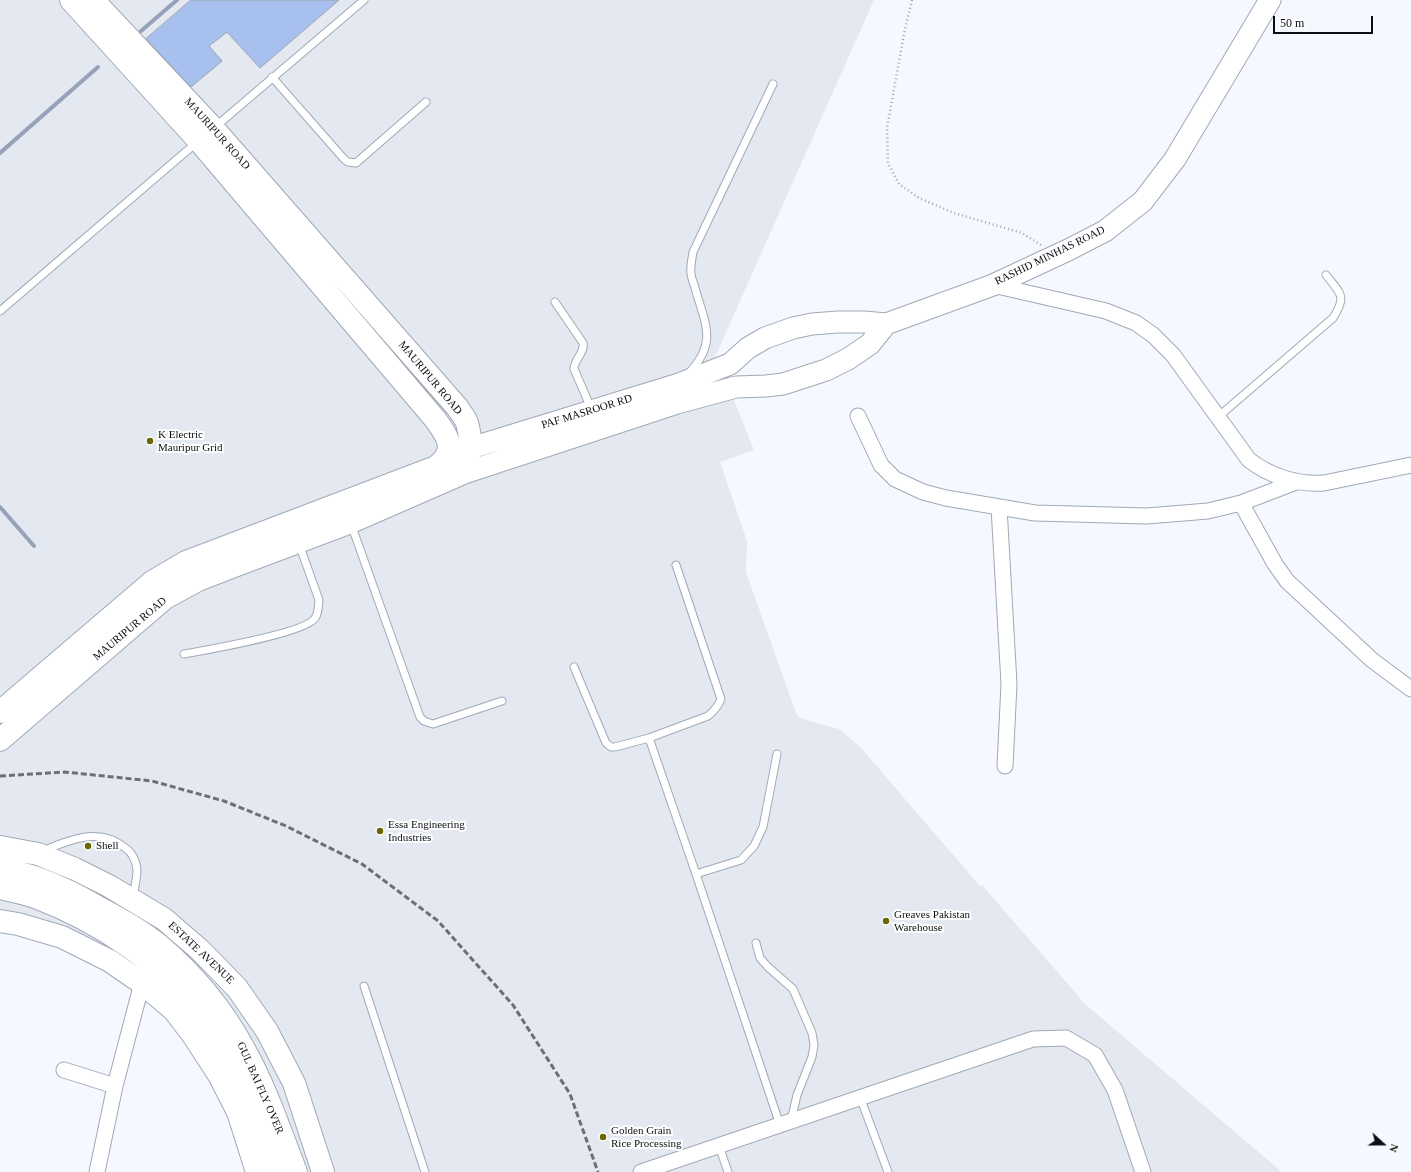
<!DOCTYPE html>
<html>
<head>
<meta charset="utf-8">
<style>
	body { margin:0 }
	#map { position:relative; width:1411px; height:1172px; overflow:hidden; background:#f5f8ff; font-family:"Times New Roman",serif }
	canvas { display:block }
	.north { position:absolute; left:1363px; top:1124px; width:40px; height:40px; -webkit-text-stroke:3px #fff; paint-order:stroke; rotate:111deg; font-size:11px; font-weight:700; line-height:16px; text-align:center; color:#0b0e13 }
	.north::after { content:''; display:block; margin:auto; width:14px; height:18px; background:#0b0e13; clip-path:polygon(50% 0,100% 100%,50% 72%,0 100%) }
	.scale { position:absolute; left:1273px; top:16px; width:100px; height:18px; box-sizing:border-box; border:2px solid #0b0e13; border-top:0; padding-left:5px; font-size:12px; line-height:14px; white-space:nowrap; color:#0b0e13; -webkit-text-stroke:3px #fff; paint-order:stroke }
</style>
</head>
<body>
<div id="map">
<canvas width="1411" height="1172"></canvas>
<div class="north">N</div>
<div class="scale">50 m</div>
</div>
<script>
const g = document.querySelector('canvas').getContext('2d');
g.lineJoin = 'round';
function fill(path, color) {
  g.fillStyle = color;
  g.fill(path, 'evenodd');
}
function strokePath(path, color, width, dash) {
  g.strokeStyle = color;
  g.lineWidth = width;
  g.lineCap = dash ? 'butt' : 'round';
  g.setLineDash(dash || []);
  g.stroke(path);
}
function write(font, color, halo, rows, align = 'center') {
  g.font = font + ' "Times New Roman",serif';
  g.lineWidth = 4;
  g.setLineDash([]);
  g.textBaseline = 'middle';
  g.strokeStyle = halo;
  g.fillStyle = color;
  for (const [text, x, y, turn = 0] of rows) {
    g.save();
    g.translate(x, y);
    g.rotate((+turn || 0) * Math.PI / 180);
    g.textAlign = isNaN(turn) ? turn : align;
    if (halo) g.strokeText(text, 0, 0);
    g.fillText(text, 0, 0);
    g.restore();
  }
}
fill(new Path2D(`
	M 0,0 L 874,0 L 716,355 L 754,450 L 720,462 L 747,541 L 746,572 L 797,716 L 803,719 L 839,729 L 849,737 L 862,749 L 980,886 L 982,885 L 1086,1005 L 1282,1172 L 246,1172 L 216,1067 L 174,1007 L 74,947 L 0,932 Z`), '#e3e8f1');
strokePath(new Path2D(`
	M 141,31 L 177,0
	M 0,153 L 98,67
	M 0,507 L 34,546`), '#96a2b7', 4);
const building = new Path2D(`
	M 191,0 L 339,0 L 260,68 L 227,32 L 209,46 L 222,61 L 191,87 L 146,39 Z`);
fill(building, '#a7c0ed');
strokePath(building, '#9da5b4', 1);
const service = new Path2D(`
	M 272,77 L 344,159 L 348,162 L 356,163 L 426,102
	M 215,127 L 364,0
	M 555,302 L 583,343 C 585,353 574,359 574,369 L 591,408
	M 0,311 L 196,143
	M 689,373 C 718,342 705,324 695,288 C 694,283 691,278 691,273 C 690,266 692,259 693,252 L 773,84
	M 1218,417 L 1333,318 C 1347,296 1341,294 1326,275
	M 351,524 L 420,717 L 424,721 L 433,724 L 502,701
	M 184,654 C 206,650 306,633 315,618 C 319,613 318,606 319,600 L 299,544
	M 574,667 L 606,743 L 611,747 L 615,747 L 649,738 L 708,716 C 714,711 718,707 721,699 L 676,565
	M 649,738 L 696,874 L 780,1125
	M 43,851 C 69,840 99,827 124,847 C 132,852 136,860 137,870 C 137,879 134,889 133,898
	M 696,874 L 741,860 L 754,846 L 763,827 L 777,754
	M 756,943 L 760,958 L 768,967 L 793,989 L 812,1033 L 814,1045 L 812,1057 L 797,1095 L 791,1121
	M 364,986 L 425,1172
	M 860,1097 L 888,1172
	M 719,1146 L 728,1172`);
const minor = new Path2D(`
	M 993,285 L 1106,311 L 1136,323 L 1153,335 L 1173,355 L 1249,460 C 1270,476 1297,485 1324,483 L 1411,465
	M 858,416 L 881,465 L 895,479 L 923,492 L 946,498 L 1035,513 L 1147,516 L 1208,511 L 1241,503 L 1296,482
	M 1241,503 L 1275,564 L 1287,581 L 1372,660 L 1411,689
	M 999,507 L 1009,684 L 1005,766
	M 64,1070 L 115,1086
	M 97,1172 L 115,1086 L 142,983
	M 641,1172 L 1033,1039 L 1066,1038 L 1095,1055 L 1115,1090 L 1143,1172`);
const secondary = new Path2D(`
	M 454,456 L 471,448 L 679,384 L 730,364 L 748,348 L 765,338 L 793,328 L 812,324 L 838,322 L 864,322 L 886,324 L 993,285 L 1068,250 L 1105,231 L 1143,201 L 1175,159 L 1270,0
	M 461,474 L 677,403 L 736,387 L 766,386 L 783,384 L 826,370 L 848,359 L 870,344 L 886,324`);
const primary = new Path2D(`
	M 0,712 L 152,582 L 186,562 L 436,467 C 458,450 448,437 435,419 L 199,141 L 71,0
	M 0,740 L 165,598 L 198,580 L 234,566 L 351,522 L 461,474 C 471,458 472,440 467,423 C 465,417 460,412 457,407 L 213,128 L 93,0`);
const trunk = new Path2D(`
	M 0,847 L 38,854 L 75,869 L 109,886 L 164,919 L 200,950 L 237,988 L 267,1031 L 294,1083 L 323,1172
	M 0,869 C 32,873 68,890 96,906 C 118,918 141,930 160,946 C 194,975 223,1010 244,1049 C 266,1088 280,1131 296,1172
	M 0,888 C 12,891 24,893 35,897 C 99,921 164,964 206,1019 C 212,1026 216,1034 220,1042 C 245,1083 261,1128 278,1172
	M 0,921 L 18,924 L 62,937 L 110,961 L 142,983 L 174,1010 L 193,1035 L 219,1075 L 238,1112 L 257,1172`);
strokePath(service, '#a0a9b8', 9);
strokePath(minor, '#a0a9b8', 17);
strokePath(secondary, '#a0a9b8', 23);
strokePath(primary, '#a0a9b8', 24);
strokePath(trunk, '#a0a9b8', 24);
strokePath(new Path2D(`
	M 912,0 L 904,34 L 887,128 L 888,163 L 899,184 L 919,198 L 954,213 L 1022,233 L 1041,245`), '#a1a4aa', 2.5, [1, 3]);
strokePath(service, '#fff', 7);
strokePath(minor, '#fff', 15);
strokePath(secondary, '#fff', 21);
strokePath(primary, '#fff', 22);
strokePath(trunk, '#fff', 22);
strokePath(new Path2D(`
	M 0,776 L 65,772 L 152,781 L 224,801 L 286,826 L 362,864 L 438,921 L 513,1005 L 570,1094 L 598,1172`), '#6c6f75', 3, [6, 3]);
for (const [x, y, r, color] of [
	[150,441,4,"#6a6802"],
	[380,831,4,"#6a6802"],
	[88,846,4,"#6a6802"],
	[886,921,4,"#6a6802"],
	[603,1137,4,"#6a6802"]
]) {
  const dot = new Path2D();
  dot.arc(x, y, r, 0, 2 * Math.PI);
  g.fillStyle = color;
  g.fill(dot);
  strokePath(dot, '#fff', 1.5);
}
write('11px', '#0b0e13', '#fff', [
	["MAURIPUR ROAD",217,134,48],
	["RASHID MINHAS ROAD",1050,256,-26],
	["MAURIPUR ROAD",430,378,50],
	["PAF MASROOR RD",587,412,-17],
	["MAURIPUR ROAD",130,629,-40],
	["ESTATE AVENUE",201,953,43],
	["GUL BAI FLY OVER",260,1088,66]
]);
write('11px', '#0b0e13', '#fff', [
	["K Electric",158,435],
	["Mauripur Grid",158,448],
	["Essa Engineering",388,825],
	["Industries",388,838],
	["Shell",96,846],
	["Greaves Pakistan",894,915],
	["Warehouse",894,928],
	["Golden Grain",611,1131],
	["Rice Processing",611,1144]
], 'left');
</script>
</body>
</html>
